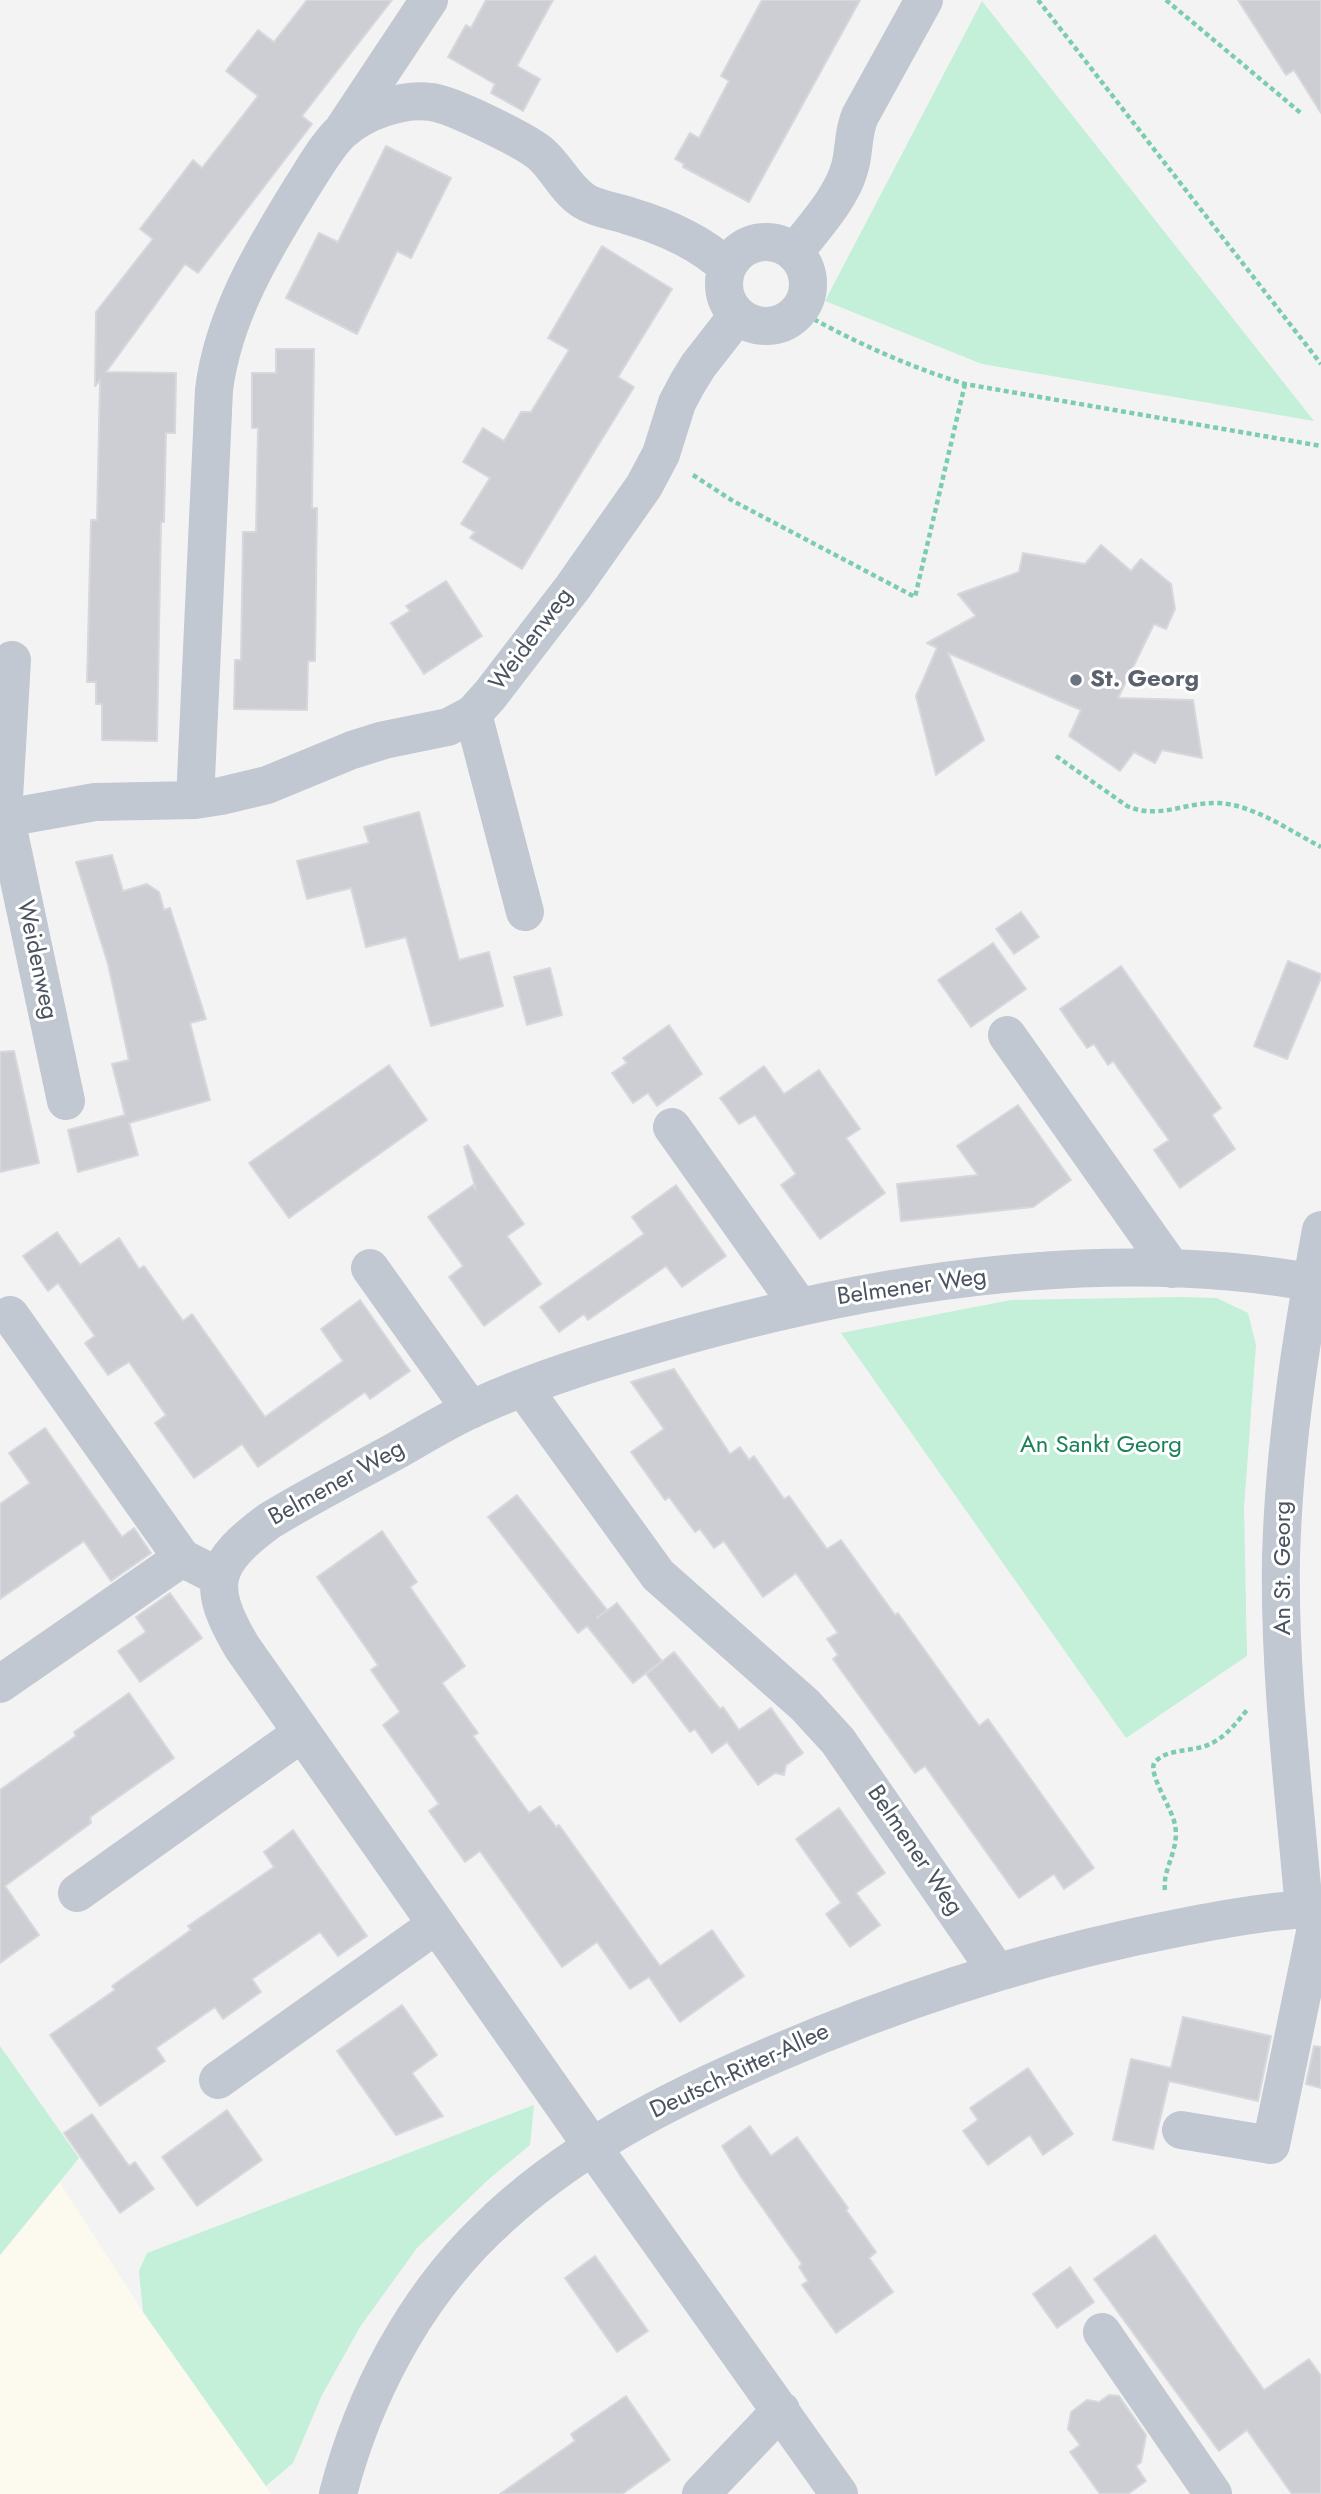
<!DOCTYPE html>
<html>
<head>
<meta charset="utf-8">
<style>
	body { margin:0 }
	canvas { display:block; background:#f4f3f3 }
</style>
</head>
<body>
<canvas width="1321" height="2494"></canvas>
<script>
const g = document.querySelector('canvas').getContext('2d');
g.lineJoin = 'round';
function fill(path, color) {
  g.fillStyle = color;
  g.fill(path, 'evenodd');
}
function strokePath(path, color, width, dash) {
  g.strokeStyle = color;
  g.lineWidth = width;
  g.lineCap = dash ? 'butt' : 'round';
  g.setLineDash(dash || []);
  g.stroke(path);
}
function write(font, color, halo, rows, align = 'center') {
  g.font = font + ' Jost,sans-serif';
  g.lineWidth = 6;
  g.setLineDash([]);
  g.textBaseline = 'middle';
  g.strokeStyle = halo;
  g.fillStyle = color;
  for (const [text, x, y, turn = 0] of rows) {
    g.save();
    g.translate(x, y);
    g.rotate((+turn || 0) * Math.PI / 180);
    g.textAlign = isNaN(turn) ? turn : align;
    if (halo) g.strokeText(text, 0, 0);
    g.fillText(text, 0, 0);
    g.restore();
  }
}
fill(new Path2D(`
	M 60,2183 L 143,2312 L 271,2494 L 0,2494 L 0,2256 Z`), '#fcfaef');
fill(new Path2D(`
	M 982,1 L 1314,421 L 982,364 L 825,301 Z
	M 1181,1297 L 1217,1298 L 1248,1313 L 1256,1345 L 1244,1508 L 1247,1656 L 1126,1738 L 841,1333 L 1011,1300 Z
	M 0,2046 L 79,2158 L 0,2255 Z
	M 534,2105 L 530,2145 L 489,2179 L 417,2248 L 360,2327 L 322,2395 L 293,2463 L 266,2486 L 143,2312 L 139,2271 L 147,2253 Z`), '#c4efd9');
const building = new Path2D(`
	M 307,0 L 392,0 L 302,116 L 312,124 L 198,273 L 185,264 L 106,372 L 176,373 L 175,433 L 166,433 L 164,522 L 161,522 L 157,741 L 102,740 L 102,704 L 96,704 L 96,682 L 87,682 L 91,520 L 97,520 L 100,380 L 95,386 L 96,312 L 153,239 L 140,229 L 193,160 L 202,168 L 258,96 L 226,71 L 258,30 L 274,42 Z
	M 486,0 L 553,0 L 517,66 L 540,79 L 523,111 L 491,93 L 495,84 L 448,57 L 466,25 L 471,28 Z
	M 762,0 L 860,0 L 749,202 L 683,167 L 684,164 L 675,159 L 690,133 L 699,138 L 729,81 L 721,76 Z
	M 1238,0 L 1321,0 L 1321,113 L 1294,70 L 1286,75 Z
	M 386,146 L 451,178 L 411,258 L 397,251 L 357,334 L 286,298 L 319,233 L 338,242 Z
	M 602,246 L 672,289 L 618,377 L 634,387 L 522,569 L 470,538 L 475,532 L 461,524 L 490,478 L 463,462 L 483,428 L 504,441 L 521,412 L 531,412 L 569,350 L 548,338 Z
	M 276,349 L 314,349 L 312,508 L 317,508 L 315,661 L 308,661 L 307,710 L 234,709 L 235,660 L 241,660 L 243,532 L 256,532 L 258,428 L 252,428 L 252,373 L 276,373 Z
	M 1101,545 L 1131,571 L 1141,559 L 1171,584 L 1175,609 L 1166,629 L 1154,624 L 1118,698 L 1193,700 L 1202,758 L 1162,750 L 1155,763 L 1134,752 L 1120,771 L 1069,736 L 1081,710 L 948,653 L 984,740 L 936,775 L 916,696 L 937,648 L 927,643 L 976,616 L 958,594 L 1019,572 L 1023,553 L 1085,564 Z
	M 446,581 L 482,636 L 424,674 L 391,623 L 410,611 L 406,606 Z
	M 419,812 L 459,960 L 489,952 L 503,1006 L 431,1026 L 406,937 L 366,947 L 351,888 L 307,899 L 297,861 L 369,843 L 364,827 Z
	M 112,855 L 123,891 L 147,884 L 159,892 L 164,910 L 170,908 L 206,1019 L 190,1023 L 210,1100 L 129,1123 L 138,1155 L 78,1172 L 68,1130 L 125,1115 L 112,1064 L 129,1060 L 108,964 L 76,862 Z
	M 1021,912 L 1039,937 L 1014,954 L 996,929 Z
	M 993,943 L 1026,989 L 971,1027 L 938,980 Z
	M 1288,961 L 1321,974 L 1321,978 L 1287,1059 L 1254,1046 Z
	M 1121,966 L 1221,1108 L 1212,1115 L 1235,1149 L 1180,1188 L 1154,1150 L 1169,1140 L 1113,1061 L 1108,1065 L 1094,1044 L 1087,1048 L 1060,1009 Z
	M 550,968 L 562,1015 L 527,1025 L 514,977 Z
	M 669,1025 L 702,1074 L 657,1106 L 648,1093 L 633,1103 L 612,1073 L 627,1063 L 623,1058 Z
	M 14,1051 L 39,1163 L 0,1172 L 0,1052 Z
	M 389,1065 L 427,1120 L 289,1218 L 249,1163 Z
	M 764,1066 L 784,1094 L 819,1070 L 860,1129 L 846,1138 L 885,1193 L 820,1239 L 781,1185 L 796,1174 L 755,1115 L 739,1124 L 720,1098 Z
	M 1018,1105 L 1071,1180 L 1033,1207 L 901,1221 L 897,1184 L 978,1175 L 957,1146 Z
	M 468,1145 L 524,1224 L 507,1236 L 541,1284 L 484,1326 L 449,1277 L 463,1266 L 428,1217 L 473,1185 L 476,1190 L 464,1147 Z
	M 676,1185 L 726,1256 L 682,1287 L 666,1266 L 588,1320 L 584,1314 L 559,1332 L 540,1307 L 644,1234 L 632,1217 Z
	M 57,1232 L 80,1265 L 119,1238 L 139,1269 L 144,1266 L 183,1321 L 192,1314 L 265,1417 L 343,1361 L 321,1329 L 360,1300 L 410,1371 L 370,1399 L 365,1392 L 258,1467 L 242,1444 L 194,1478 L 155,1423 L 166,1415 L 129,1362 L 108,1375 L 85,1343 L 95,1336 L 58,1283 L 48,1291 L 23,1256 Z
	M 674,1369 L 730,1454 L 740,1447 L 749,1460 L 754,1456 L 784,1499 L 789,1496 L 827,1549 L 841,1540 L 895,1615 L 898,1613 L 979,1726 L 988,1719 L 1094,1868 L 1064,1889 L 1054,1874 L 1019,1898 L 925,1766 L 915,1773 L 833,1659 L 838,1655 L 827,1639 L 838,1633 L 796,1573 L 763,1597 L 724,1541 L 714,1548 L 700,1529 L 695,1532 L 669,1497 L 665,1500 L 631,1452 L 664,1429 L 631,1382 Z
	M 45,1428 L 122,1537 L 134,1528 L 151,1553 L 111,1581 L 84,1541 L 0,1599 L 0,1504 L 30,1483 L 9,1453 Z
	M 517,1495 L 607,1610 L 597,1618 L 617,1603 L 662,1661 L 633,1683 L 587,1626 L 578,1633 L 488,1517 Z
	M 382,1531 L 417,1582 L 410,1587 L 465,1666 L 442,1683 L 478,1733 L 473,1736 L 529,1813 L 540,1806 L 556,1827 L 559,1825 L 660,1966 L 712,1930 L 744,1976 L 680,2022 L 649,1977 L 630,1989 L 597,1942 L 562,1967 L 480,1851 L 465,1862 L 429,1811 L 439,1804 L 383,1725 L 400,1712 L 371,1670 L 378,1665 L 317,1577 Z
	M 170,1593 L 202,1638 L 140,1682 L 118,1651 L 146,1632 L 136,1617 Z
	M 674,1652 L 720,1709 L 723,1707 L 739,1730 L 771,1708 L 803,1753 L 786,1765 L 784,1775 L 775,1773 L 758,1785 L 727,1742 L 712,1753 L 695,1729 L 690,1732 L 646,1674 Z
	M 129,1693 L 174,1758 L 90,1817 L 91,1823 L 5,1886 L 39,1935 L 0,1963 L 0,1790 L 76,1736 L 74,1732 Z
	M 839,1808 L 885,1873 L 856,1893 L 880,1925 L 850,1947 L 826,1914 L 841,1903 L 796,1839 Z
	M 293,1830 L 367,1936 L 338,1956 L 320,1932 L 252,1979 L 261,1992 L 244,2004 L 223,2019 L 215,2007 L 156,2048 L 165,2061 L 100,2106 L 50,2035 L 115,1990 L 112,1986 L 191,1930 L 188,1926 L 274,1867 L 264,1852 Z
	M 402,2005 L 437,2055 L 412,2073 L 443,2116 L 396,2135 L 337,2051 Z
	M 1183,2017 L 1271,2036 L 1258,2101 L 1169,2081 L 1153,2149 L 1113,2140 L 1131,2059 L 1171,2068 Z
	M 1314,2046 L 1321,2047 L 1321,2088 L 1306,2084 Z
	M 1028,2068 L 1073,2134 L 1043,2155 L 1030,2135 L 988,2165 L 963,2131 L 978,2120 L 970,2108 Z
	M 227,2110 L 262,2160 L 197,2206 L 162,2157 Z
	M 92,2114 L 129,2166 L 135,2162 L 154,2189 L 120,2213 L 64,2133 Z
	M 750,2126 L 771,2156 L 797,2137 L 848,2208 L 846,2210 L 876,2252 L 869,2258 L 893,2292 L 836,2333 L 802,2285 L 808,2281 L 799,2267 L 802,2264 L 741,2177 L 722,2146 Z
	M 1155,2235 L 1264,2390 L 1309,2359 L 1321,2376 L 1321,2494 L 1292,2494 L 1247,2430 L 1219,2451 L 1094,2279 Z
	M 595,2256 L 648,2331 L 617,2352 L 565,2278 Z
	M 1070,2267 L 1094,2302 L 1057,2328 L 1033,2294 Z
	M 1109,2395 L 1119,2396 L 1146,2435 L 1141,2462 L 1136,2466 L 1146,2481 L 1128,2494 L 1100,2494 L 1070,2452 L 1080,2445 L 1068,2429 L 1071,2412 L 1087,2400 L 1099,2402 Z
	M 626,2396 L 670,2460 L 622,2494 L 500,2494 L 575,2441 L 571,2434 Z`);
fill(building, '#cdced4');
strokePath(building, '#d7d8dd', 2);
strokePath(new Path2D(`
	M 1038,0 L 1321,364
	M 1166,0 L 1302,114
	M 799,311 C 852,341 907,366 965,384 L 1321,446
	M 693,475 L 733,501 L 915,597 L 965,384
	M 1056,756 L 1127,806 C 1158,820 1185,802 1217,803 C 1253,804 1290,831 1321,847
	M 1165,1890 C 1162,1869 1180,1850 1175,1825 C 1172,1808 1149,1776 1154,1763 C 1168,1747 1192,1753 1210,1744 C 1226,1737 1236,1723 1247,1710`), '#7ccdad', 4.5, [5, 3.5]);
strokePath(new Path2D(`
	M 344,128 L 429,0
	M724 284a42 42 0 1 1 84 0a42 42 0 1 1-84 0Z
	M 794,253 C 813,228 840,200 849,170 C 855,152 852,134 860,116 L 924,0
	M 12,660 L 4,798 L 6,819 L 66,1101
	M 473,714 L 525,912
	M 195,800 L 214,390 C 223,316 263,250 302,187 C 314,169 326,146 342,131 C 364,112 401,98 431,102 C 451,104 526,141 541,154 C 557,168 566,190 584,201 C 596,209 615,211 629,216 C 663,226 700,242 727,267
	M 0,819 L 95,802 L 195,800 L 221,796 L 267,785 L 352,750 L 384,740 L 448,727 L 473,714 L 490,695 L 573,587 L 644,486 L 661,454 L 677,403 L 687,384 L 698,366 L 737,316
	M 1007,1035 L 1172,1269
	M 672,1127 L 799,1306
	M 370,1268 L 471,1410
	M 10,1315 L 182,1558 L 219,1577
	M 523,1388 L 658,1575 L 805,1705 L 838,1741 L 997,1972
	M 0,1684 L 182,1558
	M 77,1893 L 302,1733
	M 1304,1909 C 1294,1792 1279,1675 1281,1558 C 1284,1447 1301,1339 1321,1230
	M 218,2080 L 436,1925
	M 1181,2130 L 1271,2145 L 1320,1908
	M 1102,2332 L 1213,2494
	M 338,2494 C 363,2397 413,2301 485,2231 C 567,2150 670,2099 775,2054 C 891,2004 1010,1964 1134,1937 C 1196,1924 1258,1911 1321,1908
	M 701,2494 L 781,2410
	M 839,2494 L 592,2146 L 242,1647 C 205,1585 212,1563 269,1521 C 308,1497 349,1476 390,1454 C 417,1439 444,1422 472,1409 C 539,1378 611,1357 681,1337 C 884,1280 1111,1245 1321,1284`), '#c1c8d1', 38);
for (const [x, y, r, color] of [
	[1076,680,7,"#6b7280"]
]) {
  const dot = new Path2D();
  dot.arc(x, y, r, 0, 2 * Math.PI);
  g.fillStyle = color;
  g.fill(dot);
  strokePath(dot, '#fff', 2.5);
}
write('24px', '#4a5360', '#fff', [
	["Weidenweg",532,640,-53],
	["Weidenweg",36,960,78],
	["Belmener Weg",912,1288,-8],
	["Belmener Weg",337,1484,-29],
	["An St. Georg",1284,1568,-90],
	["Belmener Weg",914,1851,56],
	["Deutsch-Ritter-Allee",740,2072,-25]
]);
write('bold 24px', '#5b616d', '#fff', [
	["St. Georg",1090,680]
], 'left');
write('24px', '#1b8158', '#fff', [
	["An Sankt Georg",1101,1446]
]);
</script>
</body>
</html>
